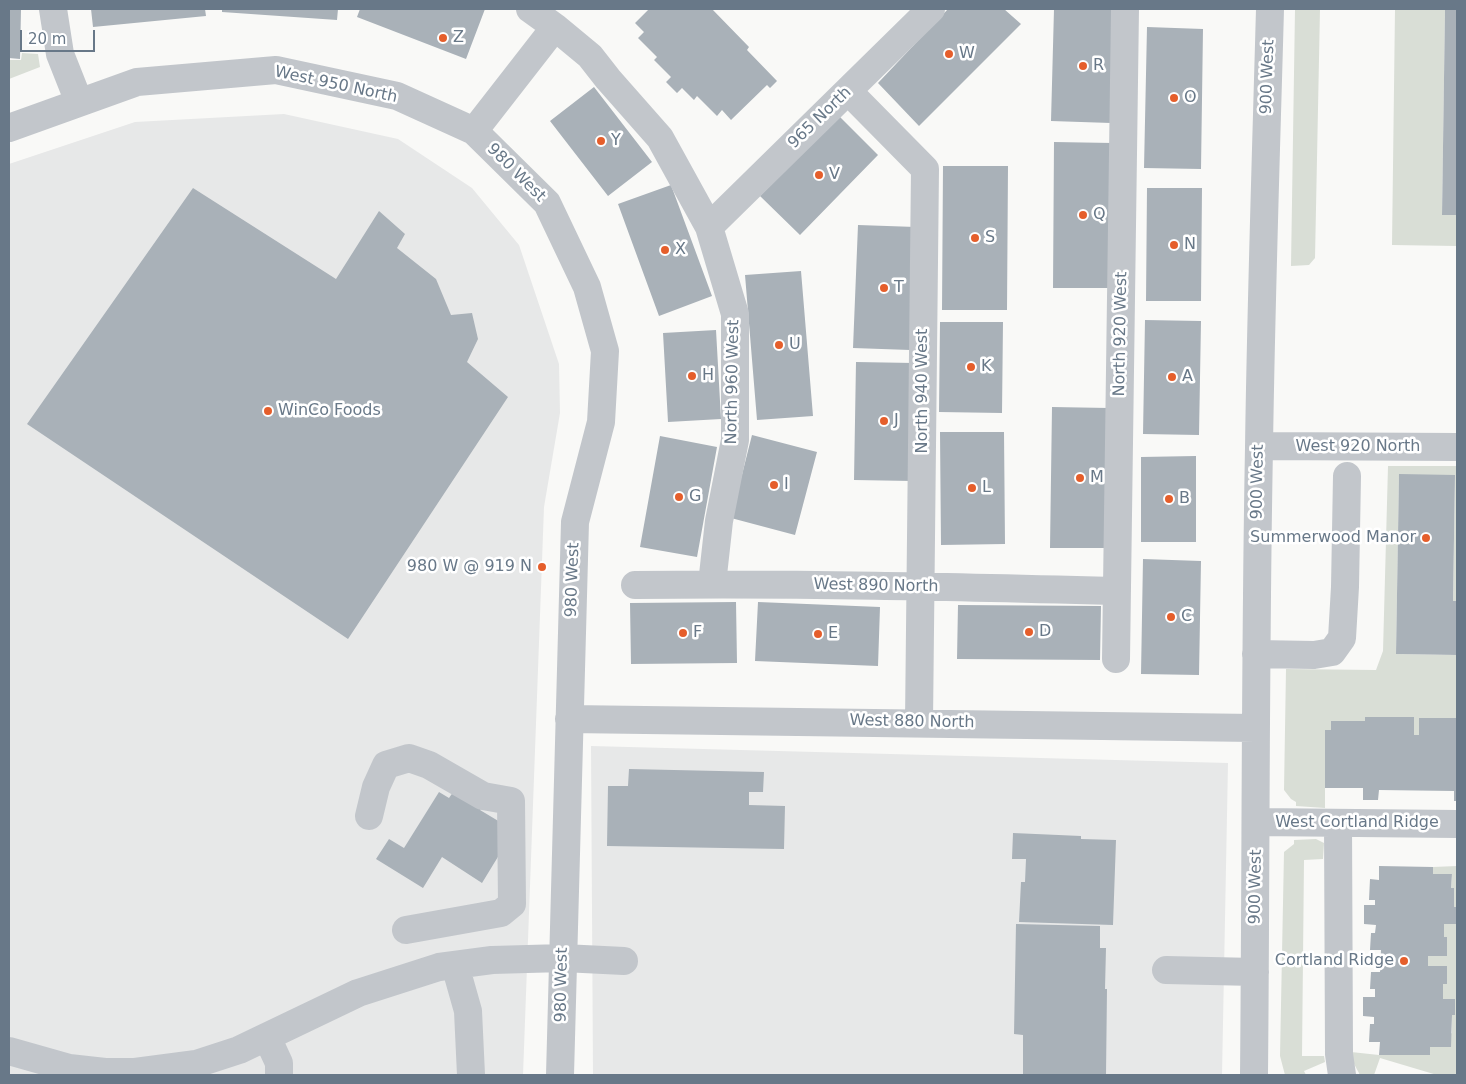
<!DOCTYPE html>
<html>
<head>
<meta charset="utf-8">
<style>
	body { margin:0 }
	#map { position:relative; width:1466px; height:1084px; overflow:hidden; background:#f9f9f7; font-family:"DejaVu Sans",sans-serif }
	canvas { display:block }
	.frame { position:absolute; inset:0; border:10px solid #687888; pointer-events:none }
	.scale { position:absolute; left:20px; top:30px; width:75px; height:22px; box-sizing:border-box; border:2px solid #687888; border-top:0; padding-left:6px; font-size:15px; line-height:18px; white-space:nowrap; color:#687888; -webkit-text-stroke:4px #fff; paint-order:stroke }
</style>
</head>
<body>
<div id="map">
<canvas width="1466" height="1084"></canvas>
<div class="frame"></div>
<div class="scale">20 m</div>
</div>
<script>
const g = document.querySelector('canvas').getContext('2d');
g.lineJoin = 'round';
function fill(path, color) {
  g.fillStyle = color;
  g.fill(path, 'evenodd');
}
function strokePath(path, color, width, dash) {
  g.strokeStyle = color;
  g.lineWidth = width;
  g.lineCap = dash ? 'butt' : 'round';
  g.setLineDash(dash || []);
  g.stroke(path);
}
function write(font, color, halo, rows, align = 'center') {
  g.font = font + ' "DejaVu Sans",sans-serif';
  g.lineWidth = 5;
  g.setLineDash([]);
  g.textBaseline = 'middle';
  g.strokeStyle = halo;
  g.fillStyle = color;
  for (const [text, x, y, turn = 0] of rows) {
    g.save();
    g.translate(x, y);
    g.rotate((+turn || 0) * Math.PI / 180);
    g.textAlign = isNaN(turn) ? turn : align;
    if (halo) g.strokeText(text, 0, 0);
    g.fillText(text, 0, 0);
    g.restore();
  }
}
fill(new Path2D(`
	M 284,114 L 398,139 L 472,188 L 519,245 L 559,364 L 560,413 L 544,507 L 523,1075 L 9,1075 L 9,164 L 135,122 Z
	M 591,746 L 1228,763 L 1222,1075 L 593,1075 Z`), '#e7e8e8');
fill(new Path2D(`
	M 1295,9 L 1320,9 L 1315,258 L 1309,265 L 1291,266 Z
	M 1395,9 L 1445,9 L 1442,215 L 1457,215 L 1457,246 L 1392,245 Z
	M 22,53 L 38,54 L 40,67 L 9,79 L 9,60 L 21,60 Z
	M 1388,466 L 1457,466 L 1457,601 L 1453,601 L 1455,476 L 1399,475 L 1396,654 L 1457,655 L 1457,718 L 1420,718 L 1419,735 L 1414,735 L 1365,717 L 1365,721 L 1331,721 L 1331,730 L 1325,730 L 1325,808 L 1296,806 L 1296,802 L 1291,799 L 1284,790 L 1286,669 L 1376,670 L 1383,651 Z
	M 1316,839 L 1324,843 L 1323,859 L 1304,860 L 1302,1056 L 1324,1056 L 1325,1062 L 1304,1071 L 1306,1075 L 1285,1075 L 1280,1056 L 1284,852 L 1294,844 L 1294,840 Z
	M 1457,866 L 1457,1075 L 1437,1075 L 1380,1058 L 1374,1075 L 1360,1075 L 1353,1062 L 1351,1052 L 1379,1055 L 1430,1055 L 1430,1047 L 1452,1033 L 1452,1015 L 1455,1015 L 1455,1000 L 1443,999 L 1443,984 L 1428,966 L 1428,956 L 1447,956 L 1447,937 L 1444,937 L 1444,924 L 1456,924 L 1451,888 L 1452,874 L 1433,874 L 1433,867 Z`), '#d9ded6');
fill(new Path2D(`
	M 9,9 L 21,9 L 20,59 L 9,58 Z
	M 91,9 L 205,9 L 206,16 L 93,27 Z
	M 222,9 L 338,9 L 337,20 L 222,12 Z
	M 360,9 L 485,9 L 466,59 L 357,17 Z
	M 649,9 L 712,9 L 749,47 L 747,50 L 777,81 L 770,88 L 767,85 L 731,120 L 722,110 L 717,116 L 697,96 L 694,100 L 682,88 L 677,93 L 666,82 L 671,77 L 654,60 L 657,57 L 638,38 L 644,32 L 635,23 Z
	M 948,9 L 1004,9 L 1021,24 L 919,126 L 878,83 Z
	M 1054,9 L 1114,10 L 1111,123 L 1051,121 Z
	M 1445,9 L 1457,9 L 1457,215 L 1442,215 Z
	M 1147,27 L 1203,29 L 1201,169 L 1144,168 Z
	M 594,87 L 652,162 L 608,196 L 550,121 Z
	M 839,116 L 878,155 L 800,235 L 760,196 Z
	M 1054,142 L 1113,143 L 1113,288 L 1053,288 Z
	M 943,166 L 1008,166 L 1007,310 L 942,310 Z
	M 671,185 L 712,296 L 659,316 L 618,204 Z
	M 193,188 L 336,279 L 379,211 L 405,234 L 397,248 L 436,279 L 451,315 L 472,313 L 478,339 L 467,362 L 508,397 L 348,639 L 27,424 Z
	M 1147,188 L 1202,188 L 1201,301 L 1146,301 Z
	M 858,225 L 916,227 L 910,350 L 853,348 Z
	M 801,271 L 813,416 L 757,420 L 745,275 Z
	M 1145,320 L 1201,321 L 1199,435 L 1143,434 Z
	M 940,322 L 1003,322 L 1002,413 L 939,412 Z
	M 716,330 L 721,419 L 668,422 L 663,333 Z
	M 856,362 L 914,363 L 912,481 L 854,480 Z
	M 1052,407 L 1109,408 L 1107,548 L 1050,548 Z
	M 940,432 L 1004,432 L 1005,544 L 941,545 Z
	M 752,435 L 817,452 L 795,535 L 731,518 Z
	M 660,436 L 717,447 L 697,557 L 640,547 Z
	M 1196,456 L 1196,542 L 1141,542 L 1141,457 Z
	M 1399,474 L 1455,475 L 1453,601 L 1457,601 L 1457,655 L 1396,654 Z
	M 1143,559 L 1201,561 L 1199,675 L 1141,674 Z
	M 736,602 L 737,663 L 631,664 L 630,603 Z
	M 758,602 L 880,607 L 878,666 L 755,661 Z
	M 958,605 L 1101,606 L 1100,660 L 957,659 Z
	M 1365,717 L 1414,717 L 1414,735 L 1419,735 L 1419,718 L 1457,718 L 1457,801 L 1454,801 L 1454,791 L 1379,790 L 1378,800 L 1363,800 L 1363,788 L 1325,788 L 1325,730 L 1331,730 L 1331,721 L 1365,721 Z
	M 629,769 L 764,772 L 763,792 L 749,792 L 749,805 L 785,806 L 784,849 L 607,846 L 608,786 L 628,786 Z
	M 456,788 L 484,805 L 480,810 L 505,825 L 507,842 L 482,883 L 442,857 L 423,888 L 376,859 L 389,839 L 404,848 L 439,792 L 449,798 Z
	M 1013,833 L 1081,836 L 1081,839 L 1116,840 L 1113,925 L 1019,922 L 1021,882 L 1025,882 L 1026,859 L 1012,859 Z
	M 1379,866 L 1433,867 L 1433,874 L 1452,874 L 1451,888 L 1454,888 L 1454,907 L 1456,907 L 1456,924 L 1444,924 L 1444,937 L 1447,937 L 1447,956 L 1428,956 L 1428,966 L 1447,966 L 1447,984 L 1443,984 L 1443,999 L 1455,999 L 1455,1015 L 1452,1015 L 1451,1047 L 1430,1047 L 1430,1055 L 1379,1055 L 1380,1042 L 1369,1042 L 1370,1024 L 1374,1024 L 1374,1017 L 1363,1016 L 1363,997 L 1375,997 L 1375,989 L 1370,989 L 1371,972 L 1380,972 L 1381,950 L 1370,950 L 1371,933 L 1375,933 L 1376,925 L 1364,924 L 1364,905 L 1375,905 L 1375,900 L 1369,900 L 1370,879 L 1379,880 Z
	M 1016,924 L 1100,926 L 1100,948 L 1106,948 L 1105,989 L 1107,989 L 1106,1075 L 1023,1075 L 1023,1035 L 1014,1034 Z`), '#a9b1b8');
strokePath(new Path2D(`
	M 53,9 L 60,54 L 79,102
	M 530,9 L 555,27 L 590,56 L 608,79 L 660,138 L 709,227 L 735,314 L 735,440 L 719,521 L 712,584
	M 848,91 L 925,169 L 919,722
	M 9,128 L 137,82 L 276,70 L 397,96 L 474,131 L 547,203 L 587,287 L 605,351 L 601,422 L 575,522 L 560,1075
	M 474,131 L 555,27
	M 709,227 L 931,9
	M 1259,446 L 1457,447
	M 635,585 C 796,583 956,587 1117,591
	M 1256,654 L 1314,655 L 1332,652 L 1342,638 L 1345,587 L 1347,476
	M 1116,659 L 1125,9
	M 569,719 L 1255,728
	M 369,816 L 376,787 L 386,765 L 409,758 L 429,765 L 483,796 L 511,801 L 512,904 L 501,913 L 406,930
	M 1257,822 L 1457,824
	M 1338,823 L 1339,1054 L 1342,1075
	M 455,965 L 468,1011 L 471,1075
	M 1166,970 L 1255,972
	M 267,1037 L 279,1063 L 279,1075
	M 9,1051 L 69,1068 L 105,1072 L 135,1072 L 196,1064 L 239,1050 L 358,993 L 439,967 L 492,960 L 563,958 L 624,961
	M 1254,1075 C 1256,866 1255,657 1259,448 C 1261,302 1266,155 1270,9`), '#c2c6cb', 28);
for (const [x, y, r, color] of [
	[443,38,5,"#e55e2b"],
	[949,54,5,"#e55e2b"],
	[1083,66,5,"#e55e2b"],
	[1174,98,5,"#e55e2b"],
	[601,141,5,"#e55e2b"],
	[819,175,5,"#e55e2b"],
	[1083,215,5,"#e55e2b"],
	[975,238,5,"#e55e2b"],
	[1174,245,5,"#e55e2b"],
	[665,250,5,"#e55e2b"],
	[884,288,5,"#e55e2b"],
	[779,345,5,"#e55e2b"],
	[971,367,5,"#e55e2b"],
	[692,376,5,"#e55e2b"],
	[1172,377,5,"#e55e2b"],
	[268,411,5,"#e55e2b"],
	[884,421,5,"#e55e2b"],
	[1080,478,5,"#e55e2b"],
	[774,485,5,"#e55e2b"],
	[972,488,5,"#e55e2b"],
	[679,497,5,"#e55e2b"],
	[1169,499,5,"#e55e2b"],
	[1426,538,5,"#e55e2b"],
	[542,567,5,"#e55e2b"],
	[1171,617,5,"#e55e2b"],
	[1029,632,5,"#e55e2b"],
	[683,633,5,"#e55e2b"],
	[818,634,5,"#e55e2b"],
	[1404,961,5,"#e55e2b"]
]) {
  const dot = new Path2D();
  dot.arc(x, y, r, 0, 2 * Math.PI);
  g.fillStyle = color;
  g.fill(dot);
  strokePath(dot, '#fff', 2);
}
write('16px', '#687888', '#fff', [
	["Z",453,38],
	["W",959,54],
	["R",1093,66],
	["O",1184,98],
	["Y",611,141],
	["V",829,175],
	["Q",1093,215],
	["S",985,238],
	["N",1184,245],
	["X",675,250],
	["T",894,288],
	["U",789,345],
	["K",981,367],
	["H",702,376],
	["A",1182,377],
	["WinCo Foods",278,411],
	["J",894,421],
	["M",1090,478],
	["I",784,485],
	["L",982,488],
	["G",689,497],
	["B",1179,499],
	["Summerwood Manor",1416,538,"right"],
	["980 W @ 919 N",532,567,"right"],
	["C",1181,617],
	["D",1039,632],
	["F",693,633],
	["E",828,634],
	["Cortland Ridge",1394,961,"right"]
], 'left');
write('16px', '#687888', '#fff', [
	["900 West",1268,77,-88],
	["West 950 North",336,85,12],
	["965 North",820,118,-44],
	["980 West",516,173,45],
	["North 920 West",1121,334,-89],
	["North 960 West",733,382,-89],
	["North 940 West",923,391,-90],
	["West 920 North",1358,447],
	["900 West",1258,482,-89],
	["980 West",573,580,-88],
	["West 890 North",876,586,1],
	["West 880 North",912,722,1],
	["West Cortland Ridge",1357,823],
	["900 West",1256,887,-89],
	["980 West",562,985,-89]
]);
</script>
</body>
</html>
